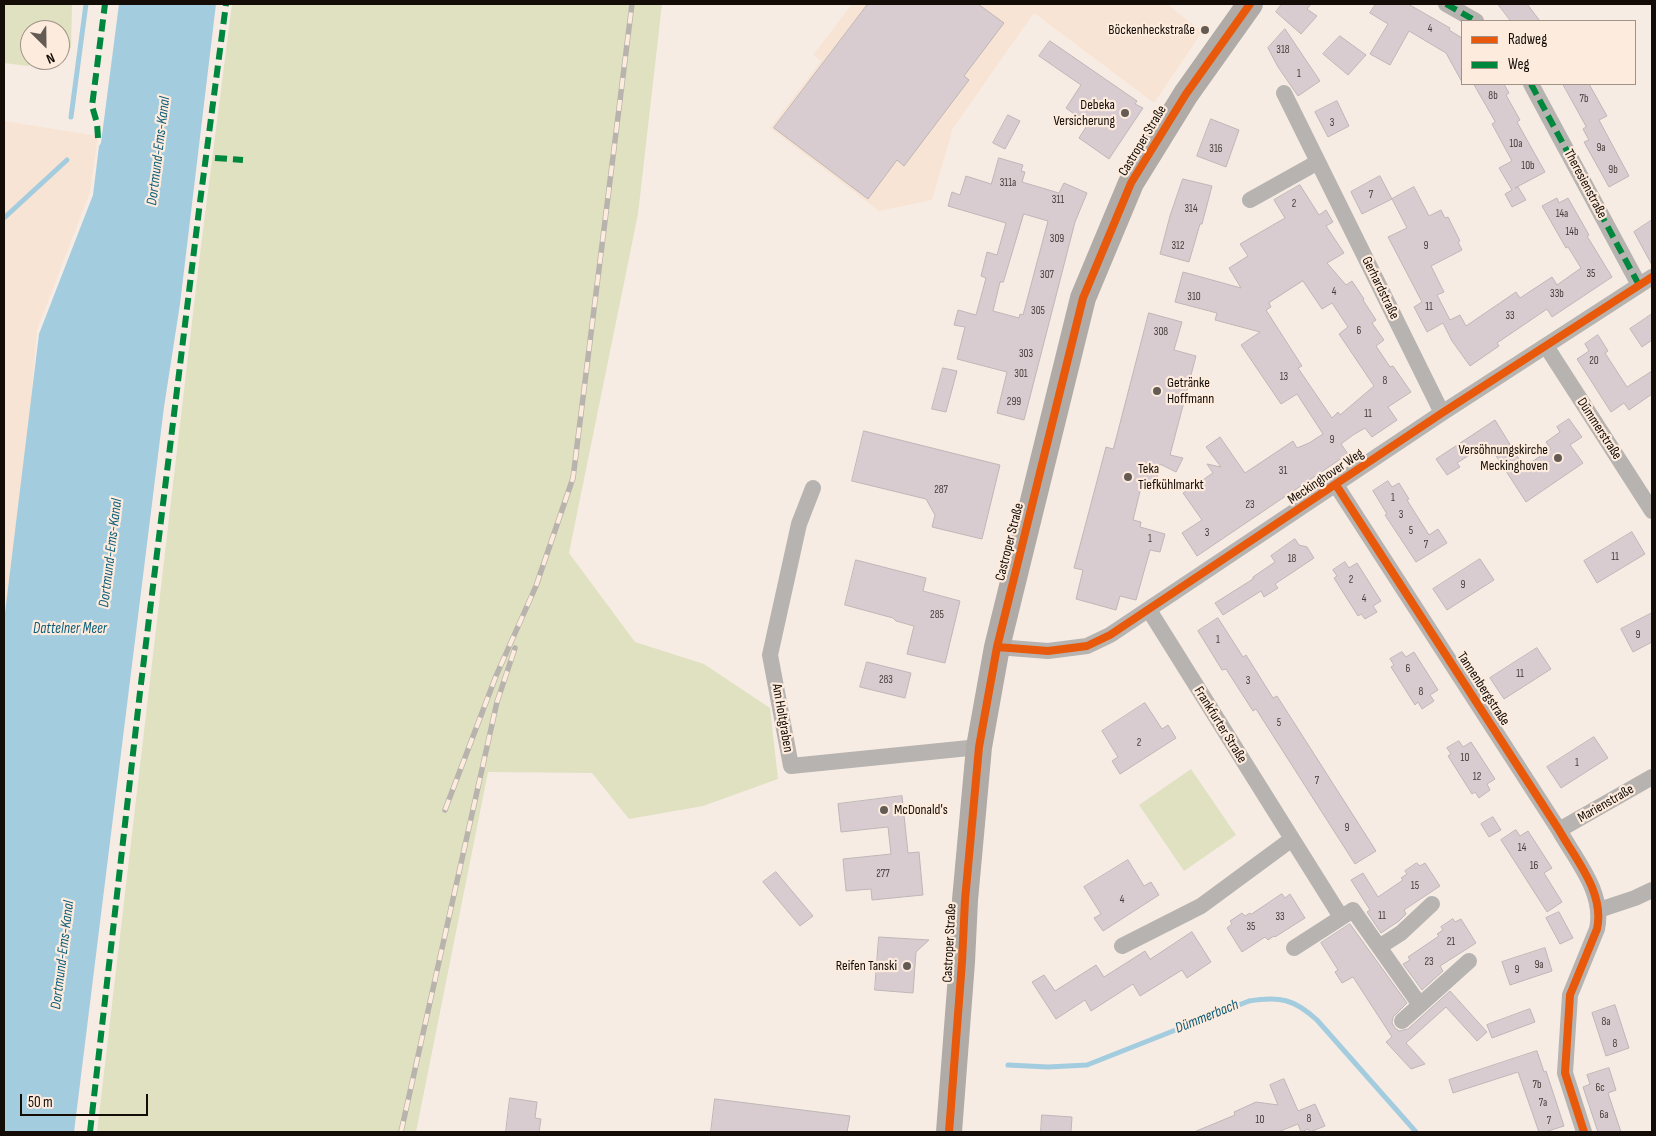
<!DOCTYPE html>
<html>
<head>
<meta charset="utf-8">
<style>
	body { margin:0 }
	#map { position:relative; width:1656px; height:1136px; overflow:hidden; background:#f6ece4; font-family:"Sofia Sans Condensed",sans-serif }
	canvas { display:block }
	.frame { position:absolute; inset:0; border:5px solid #140d07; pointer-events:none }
	.legend { position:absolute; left:1461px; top:20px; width:175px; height:65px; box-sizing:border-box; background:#fdebdd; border:1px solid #a09287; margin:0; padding:6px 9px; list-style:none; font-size:15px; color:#140d07 }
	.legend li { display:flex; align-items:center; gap:10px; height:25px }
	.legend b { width:25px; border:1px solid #a09287 }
	.north { position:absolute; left:20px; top:20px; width:50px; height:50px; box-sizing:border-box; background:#fdebdd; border:1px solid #a09287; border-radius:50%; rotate:157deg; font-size:14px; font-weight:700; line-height:20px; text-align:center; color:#140d07 }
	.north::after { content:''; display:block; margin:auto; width:18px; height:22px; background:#635b54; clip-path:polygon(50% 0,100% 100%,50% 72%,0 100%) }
	.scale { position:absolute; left:20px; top:1094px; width:128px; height:22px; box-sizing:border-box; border:2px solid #140d07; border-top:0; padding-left:6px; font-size:15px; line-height:18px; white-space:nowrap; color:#140d07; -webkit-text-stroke:4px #fdebdd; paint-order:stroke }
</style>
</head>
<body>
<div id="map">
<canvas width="1656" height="1136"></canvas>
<div class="frame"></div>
<ul class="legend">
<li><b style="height:6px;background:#e8590c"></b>Radweg</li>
<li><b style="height:6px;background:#00873e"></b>Weg</li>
</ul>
<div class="north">N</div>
<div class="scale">50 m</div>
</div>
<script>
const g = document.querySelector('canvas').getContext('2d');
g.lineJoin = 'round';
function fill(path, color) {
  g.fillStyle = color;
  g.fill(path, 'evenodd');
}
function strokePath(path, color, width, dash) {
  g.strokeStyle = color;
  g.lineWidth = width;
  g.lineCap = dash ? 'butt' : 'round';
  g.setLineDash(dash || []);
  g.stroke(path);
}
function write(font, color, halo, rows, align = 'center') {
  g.font = font + ' "Sofia Sans Condensed",sans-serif';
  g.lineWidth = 4.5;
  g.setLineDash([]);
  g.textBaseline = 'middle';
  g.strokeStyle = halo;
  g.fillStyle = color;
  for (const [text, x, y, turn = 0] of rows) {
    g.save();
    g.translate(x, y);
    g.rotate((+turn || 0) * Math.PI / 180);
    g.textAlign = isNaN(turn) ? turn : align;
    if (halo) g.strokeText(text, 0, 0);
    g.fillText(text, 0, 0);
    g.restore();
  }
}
fill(new Path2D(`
	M 852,4 L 1167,4 L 1202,32 L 1154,103 L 1034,13 L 953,128 L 932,200 L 879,211 L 770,128 L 821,61 L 813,55 Z
	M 4,121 L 98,136 L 90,192 L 37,330 L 30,412 L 4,621 Z`), '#f8e4d4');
fill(new Path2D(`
	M 4,4 L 72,4 L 71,48 L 60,52 L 60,30 L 30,30 L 30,60 L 42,60 L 28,66 L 4,63 Z
	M 232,4 L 662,4 L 638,214 L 569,553 L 635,642 L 704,664 L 770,708 L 778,779 L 703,806 L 629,819 L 592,773 L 488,772 L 416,1132 L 97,1132 L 200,254 Z
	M 1191,769 L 1236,835 L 1184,871 L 1139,805 Z`), '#dfe1c1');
fill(new Path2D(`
	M 119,4 L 216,4 L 180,304 L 164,407 L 74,1132 L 4,1132 L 4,621 L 39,334 L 93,195 L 99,146 L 101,143 Z`), '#a4ccdf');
strokePath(new Path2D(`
	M 71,117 L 86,4
	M 4,218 L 67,160
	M 1008,1065 L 1048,1067 L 1087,1065 L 1249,1001 C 1280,996 1294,999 1317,1020 L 1416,1132`), '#a4ccdf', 5);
const building = new Path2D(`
	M 868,4 L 978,4 L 1004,23 L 964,76 L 969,80 L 904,166 L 897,160 L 868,199 L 774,128 Z
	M 1282,4 L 1311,4 L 1307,9 L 1317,16 L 1301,34 L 1276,12 Z
	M 1376,4 L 1408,4 L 1450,28 L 1449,30 L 1462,38 L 1462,82 L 1446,53 L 1409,31 L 1390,65 L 1370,54 L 1388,24 L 1370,13 Z
	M 1498,4 L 1527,4 L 1540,21 L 1511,21 Z
	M 1285,29 L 1320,81 L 1298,96 L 1278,67 L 1268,48 Z
	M 1340,36 L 1366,55 L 1348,75 L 1323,54 Z
	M 1050,41 L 1137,101 L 1135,104 L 1143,108 L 1109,159 L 1079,138 L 1088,124 L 1066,108 L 1081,85 L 1039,56 Z
	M 1474,84 L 1504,84 L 1509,93 L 1506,95 L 1520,120 L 1517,122 L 1545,172 L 1515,188 L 1518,187 L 1526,200 L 1512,207 L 1505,194 L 1512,190 L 1499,168 L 1512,161 L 1492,124 L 1495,122 Z
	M 1563,84 L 1589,84 L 1607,116 L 1599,120 L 1629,176 L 1609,187 L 1584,142 L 1589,140 L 1583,129 L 1586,127 Z
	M 1337,101 L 1349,126 L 1328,137 L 1315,112 Z
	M 1008,115 L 1020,121 L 1005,149 L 993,143 Z
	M 1211,119 L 1239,130 L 1226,167 L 1197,156 Z
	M 999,158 L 1023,165 L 1021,171 L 1025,172 L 1022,182 L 1059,193 L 1064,183 L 1087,193 L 1075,222 L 1024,420 L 997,413 L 1007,372 L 957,359 L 965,327 L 954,325 L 958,310 L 976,315 L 986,278 L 981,276 L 987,252 L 997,255 L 1006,223 L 948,206 L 952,192 L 960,195 L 966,176 L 991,184 ZM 1024,214 L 1048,221 L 1023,315 L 1020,314 L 1019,318 L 993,311 L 1000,282 L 1003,282 Z
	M 1380,176 L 1392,199 L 1362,214 L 1351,192 Z
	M 1183,179 L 1212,186 L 1202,224 L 1200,224 L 1189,262 L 1160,254 L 1170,216 Z
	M 1300,185 L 1319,215 L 1326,210 L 1333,222 L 1326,226 L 1344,253 L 1327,263 L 1346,285 L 1352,281 L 1364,299 L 1363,300 L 1376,320 L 1372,323 L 1384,340 L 1376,346 L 1390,367 L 1393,366 L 1411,392 L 1388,407 L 1397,420 L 1372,437 L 1365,428 L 1353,435 L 1341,444 L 1348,454 L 1197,556 L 1182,533 L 1202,520 L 1183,493 L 1213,473 L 1207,464 L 1221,467 L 1206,447 L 1220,437 L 1245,473 L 1293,441 L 1297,448 L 1309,443 L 1323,434 L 1297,394 L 1281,404 L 1241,345 L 1260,332 L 1215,320 L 1217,313 L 1175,302 L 1183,272 L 1241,288 L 1229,268 L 1248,256 L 1240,244 L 1285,218 L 1274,200 ZM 1303,281 L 1322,309 L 1332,303 L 1348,327 L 1339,334 L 1374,386 L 1340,415 L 1338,412 L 1332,418 L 1298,368 L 1302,366 L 1266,310 L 1271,307 L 1269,303 Z
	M 1414,187 L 1429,216 L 1441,210 L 1445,218 L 1448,217 L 1460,241 L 1458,242 L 1462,250 L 1431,266 L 1444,292 L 1437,295 L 1450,320 L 1460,315 L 1466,326 L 1516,292 L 1520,298 L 1552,277 L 1557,285 L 1581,268 L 1568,247 L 1566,248 L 1542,206 L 1557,198 L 1559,203 L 1568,198 L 1589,235 L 1587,236 L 1612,277 L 1552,317 L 1547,309 L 1497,343 L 1499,346 L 1470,366 L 1452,341 L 1443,323 L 1427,332 L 1414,307 L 1422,302 L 1388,237 L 1407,228 L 1392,199 Z
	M 1652,220 L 1652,265 L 1634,232 Z
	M 1149,313 L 1182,322 L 1174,350 L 1196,356 L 1170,455 L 1183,458 L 1176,472 L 1160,464 L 1155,486 L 1142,483 L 1133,520 L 1141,522 L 1140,527 L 1165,534 L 1160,552 L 1150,550 L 1136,600 L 1120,596 L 1116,610 L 1076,599 L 1083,570 L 1074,568 L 1106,447 L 1113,449 Z
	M 1652,314 L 1652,340 L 1642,347 L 1630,329 Z
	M 1598,335 L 1608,351 L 1605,353 L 1627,387 L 1652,371 L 1652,394 L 1629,410 L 1624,403 L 1611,412 L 1577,359 L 1589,351 L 1585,344 Z
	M 943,368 L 957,371 L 946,412 L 932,409 Z
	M 1569,419 L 1582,437 L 1570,445 L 1583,463 L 1526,502 L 1491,448 L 1482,454 L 1479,449 L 1457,463 L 1460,467 L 1447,475 L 1436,459 L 1495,420 L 1524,467 L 1551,449 L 1546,442 L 1560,432 L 1557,427 Z
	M 864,431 L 1000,465 L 982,539 L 932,527 L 935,515 L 926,499 L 852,481 Z
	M 1388,481 L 1392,487 L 1399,483 L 1409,499 L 1407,500 L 1429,535 L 1438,529 L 1447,543 L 1416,562 L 1385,515 L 1387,514 L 1373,491 Z
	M 1632,532 L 1645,554 L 1597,583 L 1584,561 Z
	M 1295,539 L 1299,545 L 1307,547 L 1314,558 L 1275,584 L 1278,588 L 1264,597 L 1261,591 L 1223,615 L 1215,603 L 1253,579 L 1253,577 L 1275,562 L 1271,556 Z
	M 1480,559 L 1494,580 L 1447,610 L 1433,589 Z
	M 856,560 L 926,578 L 923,591 L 960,601 L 945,663 L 907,654 L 914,626 L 896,621 L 893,618 L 845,605 Z
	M 1345,562 L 1349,568 L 1357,563 L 1381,601 L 1373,606 L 1377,612 L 1365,619 L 1361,614 L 1358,616 L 1334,578 L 1337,576 L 1333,570 Z
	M 1652,613 L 1652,642 L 1633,652 L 1621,629 Z
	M 1218,618 L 1243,657 L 1246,655 L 1273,698 L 1277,696 L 1376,851 L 1355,864 L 1256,709 L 1253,711 L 1226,669 L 1222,670 L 1198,631 Z
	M 1537,648 L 1551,669 L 1504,699 L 1490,678 Z
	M 1402,652 L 1406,657 L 1414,652 L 1438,690 L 1430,695 L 1434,701 L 1422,709 L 1418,702 L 1415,705 L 1391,667 L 1394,665 L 1390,659 Z
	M 867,662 L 911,673 L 905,698 L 860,687 Z
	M 1145,703 L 1162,729 L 1168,725 L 1176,738 L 1120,774 L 1112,761 L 1118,757 L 1102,731 Z
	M 1594,737 L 1608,758 L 1561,788 L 1547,767 Z
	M 1459,741 L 1463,747 L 1471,742 L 1495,779 L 1487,784 L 1490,790 L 1479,798 L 1475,792 L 1472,794 L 1448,756 L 1451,754 L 1447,748 Z
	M 902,796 L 908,853 L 919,852 L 923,895 L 872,900 L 871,889 L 846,891 L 843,859 L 891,854 L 888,827 L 841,832 L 838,804 Z
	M 1493,817 L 1501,830 L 1489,837 L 1481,824 Z
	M 1516,830 L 1520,836 L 1528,831 L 1552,868 L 1544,873 L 1562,902 L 1547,912 L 1501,840 Z
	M 1128,860 L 1144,886 L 1151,882 L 1159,895 L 1103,931 L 1094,918 L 1101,914 L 1084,887 Z
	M 1417,863 L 1420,866 L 1425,863 L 1440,886 L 1404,910 L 1406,914 L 1399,921 L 1381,933 L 1367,912 L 1370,910 L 1351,880 L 1363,873 L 1378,897 L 1403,880 L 1401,878 L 1407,874 L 1405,871 Z
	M 776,872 L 813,916 L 800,926 L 763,882 Z
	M 1282,894 L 1285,898 L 1290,894 L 1305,918 L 1275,937 L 1274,936 L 1268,940 L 1265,937 L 1242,952 L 1227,928 L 1232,924 L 1230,921 L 1242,913 L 1245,916 L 1250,913 L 1251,914 Z
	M 1559,912 L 1573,938 L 1560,944 L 1546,918 Z
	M 1453,919 L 1455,922 L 1461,919 L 1476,943 L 1440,966 L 1443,971 L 1422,990 L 1403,964 L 1410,960 L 1408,957 L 1439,936 L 1437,934 L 1443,930 L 1441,927 Z
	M 1350,924 L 1407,1003 L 1393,1017 L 1392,1023 L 1395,1028 L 1399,1031 L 1408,1029 L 1450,991 L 1487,1032 L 1477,1041 L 1446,1007 L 1406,1043 L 1425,1064 L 1411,1069 L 1386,1042 L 1392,1037 L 1353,977 L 1342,983 L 1335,972 L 1338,970 L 1321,943 Z
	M 1192,932 L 1211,962 L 1187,978 L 1182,970 L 1140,996 L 1133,984 L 1091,1011 L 1085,1000 L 1056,1019 L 1032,982 L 1044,975 L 1055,991 L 1096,965 L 1104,977 L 1145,951 L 1150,959 Z
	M 879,937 L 929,940 L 916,952 L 913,993 L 875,990 Z
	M 1545,948 L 1552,971 L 1510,985 L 1502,962 Z
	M 1615,1005 L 1629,1048 L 1606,1056 L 1592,1013 Z
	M 1530,1009 L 1535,1022 L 1492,1038 L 1487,1025 Z
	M 1537,1051 L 1544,1072 L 1546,1071 L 1564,1126 L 1545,1132 L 1539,1132 L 1518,1072 L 1453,1093 L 1449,1080 Z
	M 1609,1068 L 1616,1090 L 1608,1093 L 1621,1132 L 1598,1132 L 1583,1087 L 1590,1084 L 1587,1075 Z
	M 1284,1079 L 1298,1111 L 1315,1104 L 1325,1126 L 1310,1132 L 1308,1129 L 1301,1132 L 1298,1124 L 1278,1132 L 1194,1132 L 1235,1115 L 1234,1112 L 1256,1102 L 1278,1105 L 1270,1085 Z
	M 510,1098 L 537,1102 L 535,1118 L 541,1119 L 539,1132 L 506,1132 Z
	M 715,1099 L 850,1116 L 847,1132 L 711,1132 Z
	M 1042,1115 L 1072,1117 L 1071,1132 L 1041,1132 Z`);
fill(building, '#d8ccd1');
strokePath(building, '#beb7b7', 1);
strokePath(new Path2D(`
	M 1446,4 L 1476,21
	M 1531,84 L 1639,285
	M 1284,93 L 1442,413
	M 1250,200 L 1318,162
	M 1546,346 L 1652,511
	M 1336,485 L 1559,830 C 1576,860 1605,893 1597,929 L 1570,995 L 1565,1073 L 1584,1132
	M 813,488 L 799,524 L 770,655 L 791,766 L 979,747
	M 1149,610 L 1341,917
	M 997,647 L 1048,651 L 1087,646 L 1110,635 L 1442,413 L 1652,277
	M 1559,830 L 1652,777
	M 1599,910 L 1635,898 L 1652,890
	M 1122,946 L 1201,906 L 1292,839
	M 1379,947 L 1401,933 L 1432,904
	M 1294,948 L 1353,910 L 1420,1005 L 1469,961
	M 1402,1021 L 1420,1005`), '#b7b3b0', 16);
strokePath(new Path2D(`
	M 949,1132 L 962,962 L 965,900 L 979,747 L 997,647 L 1083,298 L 1131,183 L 1186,94 L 1250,4`), '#b0aba6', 26);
const rail = new Path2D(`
	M 445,810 L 496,676 L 536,586 L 573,478 L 632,4
	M 401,1132 L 497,702 L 515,648`);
strokePath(rail, '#b9b3ae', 5.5);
strokePath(rail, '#fdebdd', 4, [11]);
strokePath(new Path2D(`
	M 1446,4 L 1476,21
	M 1531,84 L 1639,285
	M 98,138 L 97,123 L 92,106 L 105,4
	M 215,158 L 243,160
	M 90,1132 L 140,692 L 200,202 L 226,4`), '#00873e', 6, [12, 6]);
strokePath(new Path2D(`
	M 1336,485 L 1559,830 C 1576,860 1605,893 1597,929 L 1570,995 L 1565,1073 L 1584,1132
	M 997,647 L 1048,651 L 1087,646 L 1110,635 L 1442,413 L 1652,277
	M 949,1132 L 962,962 L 965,900 L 979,747 L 997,647 L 1083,298 L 1131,183 L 1186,94 L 1250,4`), '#e8590c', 8);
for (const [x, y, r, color] of [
	[1205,30,5,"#635b54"],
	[1125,113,5,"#635b54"],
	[1157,391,5,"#635b54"],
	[1558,458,5,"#635b54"],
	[1128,477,5,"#635b54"],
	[884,810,5,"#635b54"],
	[907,966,5,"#635b54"]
]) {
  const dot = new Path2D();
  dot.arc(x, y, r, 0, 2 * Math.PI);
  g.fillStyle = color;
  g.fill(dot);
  strokePath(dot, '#fdebdd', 2);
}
write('11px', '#453d3a', null, [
	["4",1430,29],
	["318",1283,50],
	["1",1299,74],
	["8b",1493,96],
	["7b",1584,99],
	["3",1332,123],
	["10a",1516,144],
	["9a",1601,148],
	["316",1216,149],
	["10b",1528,166],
	["9b",1613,170],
	["311a",1008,183],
	["7",1371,195],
	["311",1058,200],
	["2",1294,204],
	["314",1191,209],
	["14a",1562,214],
	["14b",1572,232],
	["309",1057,239],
	["312",1178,246],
	["9",1426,246],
	["35",1591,274],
	["307",1047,275],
	["4",1334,292],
	["33b",1557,294],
	["310",1194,297],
	["11",1429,307],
	["305",1038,311],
	["33",1510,316],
	["6",1359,331],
	["308",1161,332],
	["303",1026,354],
	["20",1594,361],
	["301",1021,374],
	["13",1284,377],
	["8",1385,381],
	["299",1014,402],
	["11",1368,414],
	["9",1332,440],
	["31",1283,471],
	["287",941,490],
	["1",1393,498],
	["23",1250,505],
	["3",1401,515],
	["5",1411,531],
	["3",1207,533],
	["1",1150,539],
	["7",1426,545],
	["11",1615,557],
	["18",1292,559],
	["2",1351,580],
	["9",1463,585],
	["4",1364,599],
	["285",937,615],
	["9",1638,635],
	["1",1218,640],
	["6",1408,669],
	["11",1520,674],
	["283",886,680],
	["3",1248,681],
	["8",1421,692],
	["5",1279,723],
	["2",1139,743],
	["10",1465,758],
	["1",1577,763],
	["12",1477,777],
	["7",1317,781],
	["9",1347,828],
	["14",1522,848],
	["16",1534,866],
	["277",883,874],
	["15",1415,886],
	["4",1122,900],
	["11",1382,916],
	["33",1280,917],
	["35",1251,927],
	["21",1451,942],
	["23",1429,962],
	["9a",1539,965],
	["9",1517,970],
	["8a",1606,1022],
	["8",1615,1044],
	["7b",1537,1085],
	["6c",1600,1088],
	["7a",1543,1103],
	["6a",1604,1115],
	["8",1309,1119],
	["10",1260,1120],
	["7",1549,1121]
]);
write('14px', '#140d07', '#fdebdd', [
	["Böckenheckstraße",1195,30],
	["Debeka",1115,105],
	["Versicherung",1115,121],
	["Getränke",1167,383,"left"],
	["Hoffmann",1167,399,"left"],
	["Versöhnungskirche",1548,450],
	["Meckinghoven",1548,466],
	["Teka",1138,469,"left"],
	["Tiefkühlmarkt",1138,485,"left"],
	["McDonald's",894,810,"left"],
	["Reifen Tanski",897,966]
], 'right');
write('14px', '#140d07', '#fdebdd', [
	["Castroper Straße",1143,141,-59],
	["Theresienstraße",1585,184,62],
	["Gerhardstraße",1380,288,64],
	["Dümmerstraße",1599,429,57],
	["Meckinghover Weg",1326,477,-34],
	["Castroper Straße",1010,542,-76],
	["Tannenbergstraße",1483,689,57],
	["Am Holtgraben",782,718,80],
	["Frankfurter Straße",1220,725,58],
	["Marienstraße",1606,804,-30],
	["Castroper Straße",950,943,-87]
]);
write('italic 15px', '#0a5c79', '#fdebdd', [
	["Dortmund-Ems-Kanal",159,151,-83],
	["Dortmund-Ems-Kanal",111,553,-83],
	["Dattelner Meer",70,629],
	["Dortmund-Ems-Kanal",63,955,-83],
	["Dümmerbach",1207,1017,-22]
]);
</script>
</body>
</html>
